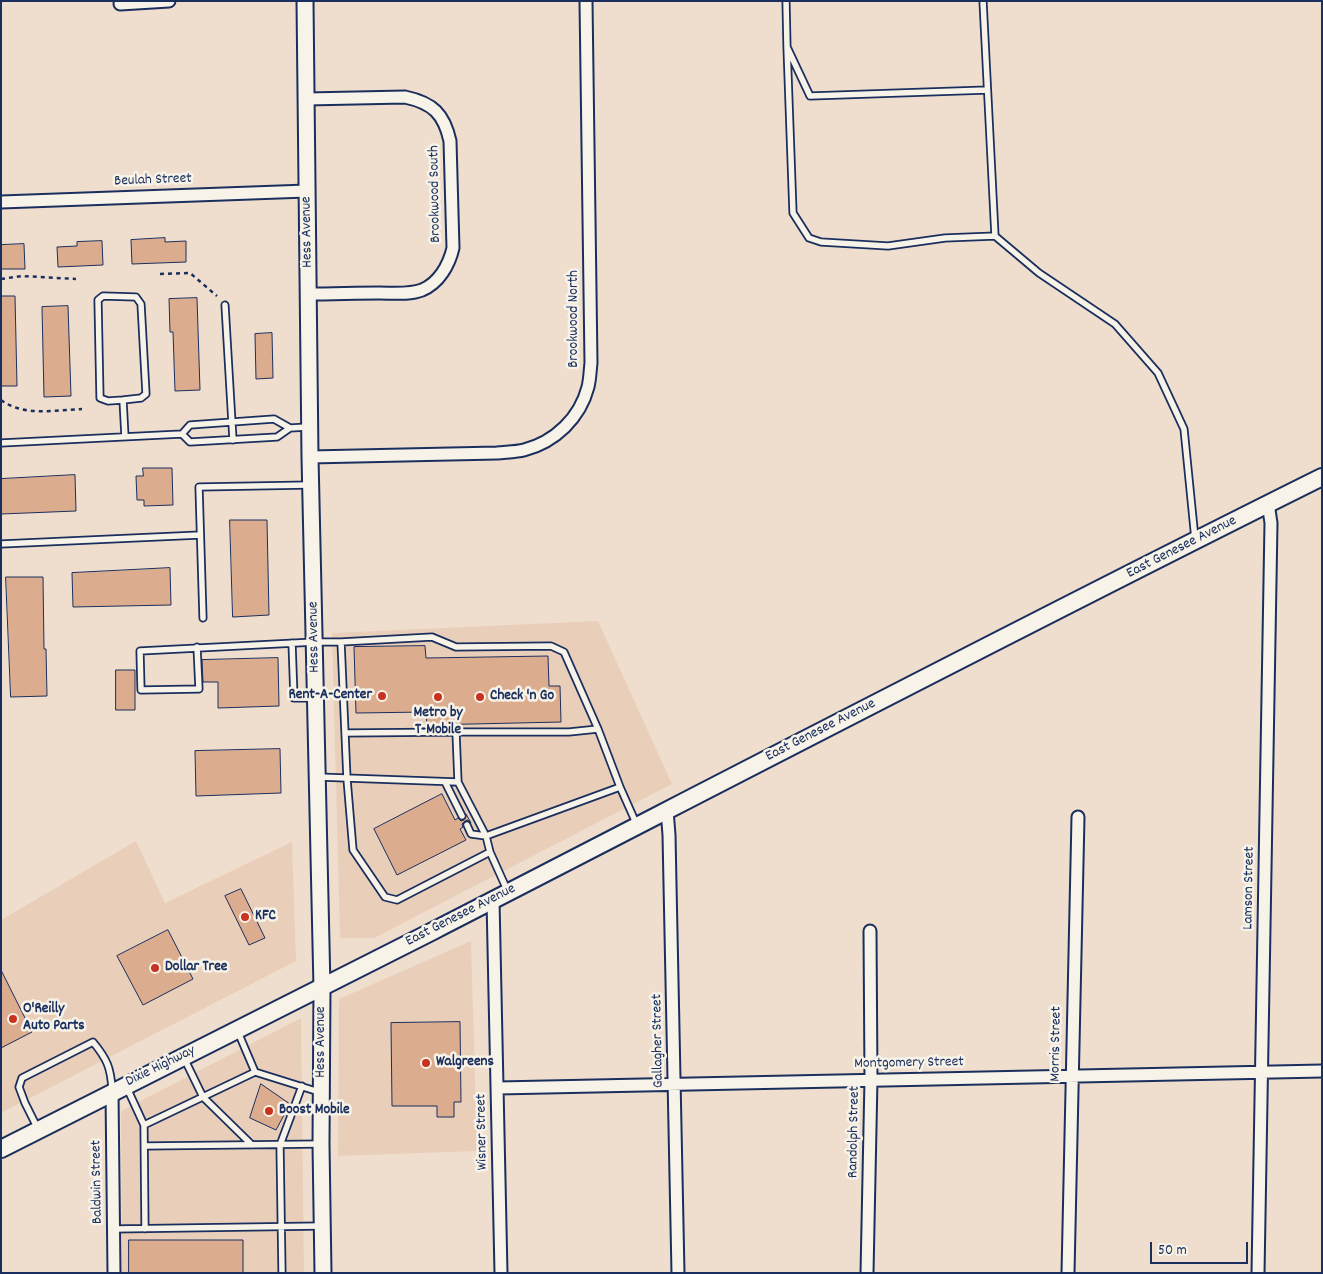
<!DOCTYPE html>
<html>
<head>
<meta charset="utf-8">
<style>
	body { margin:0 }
	#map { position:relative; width:1323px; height:1274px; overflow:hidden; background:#efdecd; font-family:Dekko,sans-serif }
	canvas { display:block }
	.frame { position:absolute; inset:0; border:2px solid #1b2f5e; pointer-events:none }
	.scale { position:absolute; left:1150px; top:1242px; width:98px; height:22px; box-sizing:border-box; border:2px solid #1b2f5e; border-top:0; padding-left:6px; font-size:15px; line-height:18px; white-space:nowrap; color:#1b2f5e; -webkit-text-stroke:4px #f7f3e8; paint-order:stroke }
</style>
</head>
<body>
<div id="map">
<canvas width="1323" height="1274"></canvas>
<div class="frame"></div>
<div class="scale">50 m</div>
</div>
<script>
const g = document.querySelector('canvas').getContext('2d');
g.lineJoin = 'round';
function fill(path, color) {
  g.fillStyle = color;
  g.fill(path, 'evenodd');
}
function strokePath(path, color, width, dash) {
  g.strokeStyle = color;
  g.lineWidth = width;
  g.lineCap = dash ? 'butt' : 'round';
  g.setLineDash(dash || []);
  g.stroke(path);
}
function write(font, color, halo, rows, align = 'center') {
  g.font = font + ' Dekko,sans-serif';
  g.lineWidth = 5;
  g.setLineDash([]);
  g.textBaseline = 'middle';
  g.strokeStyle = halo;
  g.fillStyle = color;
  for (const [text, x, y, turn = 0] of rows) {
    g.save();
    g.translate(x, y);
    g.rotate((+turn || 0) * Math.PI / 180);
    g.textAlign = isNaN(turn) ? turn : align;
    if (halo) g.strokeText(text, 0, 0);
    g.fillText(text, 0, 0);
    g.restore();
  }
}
fill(new Path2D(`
	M 598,621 L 672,784 L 374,938 L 340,938 L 332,633 Z
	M 136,841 L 165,903 L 292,842 L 296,961 L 1,1113 L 1,920 Z
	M 471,941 L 477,1151 L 338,1156 L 339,999 Z
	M 301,1018 L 304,1273 L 122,1273 L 121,1111 Z`), '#e9cfba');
const building = new Path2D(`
	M 165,238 L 165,242 L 186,241 L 186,262 L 132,264 L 131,240 Z
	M 102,241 L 103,265 L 58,267 L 57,247 L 77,246 L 77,242 Z
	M 24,244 L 25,269 L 1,269 L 1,245 Z
	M 1,296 L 15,296 L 17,386 L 1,386 Z
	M 197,298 L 200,390 L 175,391 L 173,332 L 170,332 L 169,299 Z
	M 68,306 L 71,396 L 44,397 L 42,307 Z
	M 272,333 L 273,378 L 256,379 L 255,334 Z
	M 143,468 L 172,468 L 173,505 L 144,506 L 144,500 L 137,500 L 136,476 L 143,476 Z
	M 75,475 L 76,511 L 1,514 L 1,479 Z
	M 230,520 L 267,520 L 269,615 L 233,617 Z
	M 170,568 L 171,605 L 73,607 L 72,573 Z
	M 6,577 L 43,577 L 44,649 L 46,649 L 47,696 L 11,697 Z
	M 425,646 L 426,658 L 548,656 L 549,686 L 560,686 L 561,722 L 427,725 L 426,712 L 356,713 L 354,647 Z
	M 278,658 L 279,706 L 218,708 L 218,682 L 203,682 L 202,660 Z
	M 116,670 L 135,670 L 135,710 L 116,710 Z
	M 280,749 L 281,793 L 196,796 L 195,751 Z
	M 442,794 L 455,820 L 458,818 L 461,821 L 464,820 L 466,814 L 471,823 L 468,820 L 465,821 L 462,824 L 463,827 L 460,829 L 466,840 L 397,875 L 374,829 Z
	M 241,889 L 265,938 L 249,945 L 225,896 Z
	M 168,930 L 193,979 L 143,1005 L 117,956 Z
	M 1,970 L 32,1032 L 1,1048 Z
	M 460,1022 L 461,1102 L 454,1102 L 454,1117 L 437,1117 L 437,1106 L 392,1106 L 391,1023 Z
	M 261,1084 L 290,1104 L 276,1130 L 250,1118 Z
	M 129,1240 L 243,1240 L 243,1273 L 129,1273 Z`);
fill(building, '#dcac8e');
strokePath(building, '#1b2f5e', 1);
const service = new Path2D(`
	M 786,1 L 787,47 L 810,96 L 987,90
	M 983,1 L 995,236 L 1039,273 L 1115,324 L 1158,373 L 1184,429 L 1195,539
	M 787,47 L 793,213 L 809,238 L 821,242 L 888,246 L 945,238 L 995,236
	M 225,305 L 233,440
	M 123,400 L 108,401 L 100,398 L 98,300 L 103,296 L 136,297 L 141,304 L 146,394 L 141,398 L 123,400 L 125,437
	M 182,434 L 190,425 L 274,419 L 290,428 L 308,427
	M 1,443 L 182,434 L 190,442 L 277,437 L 290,428
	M 1,544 L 200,535
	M 203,618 L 199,487 L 309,485
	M 341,642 L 432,637 L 456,647 L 551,646 L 564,652 L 598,729 L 620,787
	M 292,643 L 294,698 L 314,698
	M 197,647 L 199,689 L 141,690 L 140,651 L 315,642 L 341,642 L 347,779 L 353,850 L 385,897 L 397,900 L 490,852
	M 456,732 L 569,732 L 598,729
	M 346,733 L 456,732 L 458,782 L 486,836 L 490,852 L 508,892
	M 318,777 L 458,782
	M 445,782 L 462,816
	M 467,825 L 471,834 L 486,836 L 620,787 L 636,823
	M 238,1032 L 255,1072 L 319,1092
	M 184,1058 L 203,1097 L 252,1145
	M 127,1088 L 144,1125 L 145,1229
	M 144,1125 L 255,1072
	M 38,1129 L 25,1103 L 19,1087 L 22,1078 L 93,1042 C 107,1059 111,1068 112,1090
	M 145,1146 L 321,1144
	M 113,1229 L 321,1226
	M 282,1273 L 280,1145 L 302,1086`);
const minor = new Path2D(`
	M 120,4 L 169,1
	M 306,99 L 405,97 C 433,103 444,114 450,141 L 453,248 C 449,265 439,283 422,290 C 409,295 393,293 379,293 C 356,293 333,294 309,294
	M 1,202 L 307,191
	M 310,457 L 497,453 C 506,452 516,452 524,450 C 555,442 580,418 588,387 C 590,379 590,371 591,363 L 586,1
	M 667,810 L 669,835 L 678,1273
	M 493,900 L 501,1273
	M 498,1088 L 1322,1071
	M 112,1092 L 114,1273
	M 867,1273 L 871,1079 L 870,931
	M 1068,1273 L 1078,817
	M 1258,1273 L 1271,523 L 1268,503`);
const tertiary = new Path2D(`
	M 305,1 L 310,457 L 322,988 L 321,1144 L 323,1273`);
const secondary = new Path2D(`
	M 1,1149 C 145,1075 290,1004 433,931 C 729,779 1024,625 1322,477`);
strokePath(service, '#1b2f5e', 9);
strokePath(minor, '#1b2f5e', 15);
strokePath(tertiary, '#1b2f5e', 19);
strokePath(secondary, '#1b2f5e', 20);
strokePath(new Path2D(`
	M 160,274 L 190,273 L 217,296
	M 1,279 L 22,276 L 76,279
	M 1,400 C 24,417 55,410 82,409`), '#1b2f5e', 2.5, [4, 4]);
strokePath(service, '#f7f3e8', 5.5);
strokePath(minor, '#f7f3e8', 11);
strokePath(tertiary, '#f7f3e8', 15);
strokePath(secondary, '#f7f3e8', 16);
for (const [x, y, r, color] of [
	[382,696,5,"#c8321e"],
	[438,697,5,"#c8321e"],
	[480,697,5,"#c8321e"],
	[245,917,5,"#c8321e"],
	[155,968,5,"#c8321e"],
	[13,1019,5,"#c8321e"],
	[426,1063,5,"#c8321e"],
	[269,1111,5,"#c8321e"]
]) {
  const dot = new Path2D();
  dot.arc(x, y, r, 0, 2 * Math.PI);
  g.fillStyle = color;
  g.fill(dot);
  strokePath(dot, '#f7f3e8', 2);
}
write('15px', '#1b2f5e', '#f7f3e8', [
	["Beulah Street",153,181,-2],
	["Brookwood South",436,194,-91],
	["Hess Avenue",308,232,-91],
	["Brookwood North",575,319,-90],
	["East Genesee Avenue",1182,548,-27],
	["Hess Avenue",315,637,-91],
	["East Genesee Avenue",821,731,-27],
	["Lamson Street",1250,888,-89],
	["East Genesee Avenue",461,916,-27],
	["Gallagher Street",659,1041,-91],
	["Hess Avenue",322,1042,-90],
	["Morris Street",1057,1044,-89],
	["Montgomery Street",909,1064,-1],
	["Dixie Highway",161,1067,-26],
	["Wisner Street",483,1132,-91],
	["Randolph Street",855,1132,-89],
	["Baldwin Street",98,1182,-91]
]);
write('bold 15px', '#1b2f5e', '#f7f3e8', [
	["Rent-A-Center",372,696,"right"],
	["Check 'n Go",490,697],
	["Metro by",438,714,"center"],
	["T-Mobile",438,731,"center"],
	["KFC",255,917],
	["Dollar Tree",165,968],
	["O'Reilly",23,1010],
	["Auto Parts",23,1027],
	["Walgreens",436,1063],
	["Boost Mobile",279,1111]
], 'left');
</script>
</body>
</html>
